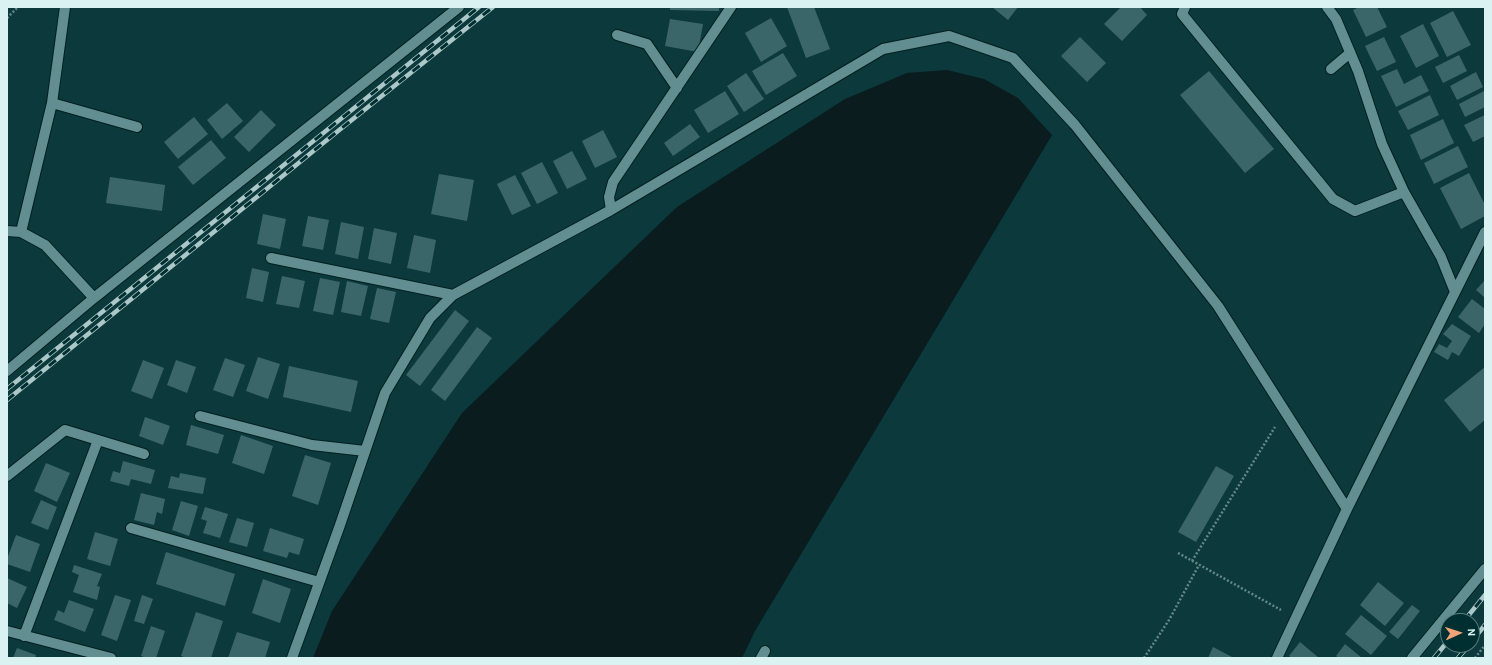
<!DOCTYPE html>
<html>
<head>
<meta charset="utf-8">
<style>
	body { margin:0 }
	#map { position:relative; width:1492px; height:665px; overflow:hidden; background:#0b393c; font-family:"Alegreya Sans",sans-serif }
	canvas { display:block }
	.frame { position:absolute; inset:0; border:8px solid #dbf2f3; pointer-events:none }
	.north { position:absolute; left:1440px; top:613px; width:40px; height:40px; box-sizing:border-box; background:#002f31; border:1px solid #587d7f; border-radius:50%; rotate:87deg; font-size:11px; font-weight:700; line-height:16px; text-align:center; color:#dbf2f3 }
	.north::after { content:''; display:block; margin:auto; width:14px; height:18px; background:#efa376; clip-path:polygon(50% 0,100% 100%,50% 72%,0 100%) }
</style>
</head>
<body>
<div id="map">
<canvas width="1492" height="665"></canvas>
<div class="frame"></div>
<div class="north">N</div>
</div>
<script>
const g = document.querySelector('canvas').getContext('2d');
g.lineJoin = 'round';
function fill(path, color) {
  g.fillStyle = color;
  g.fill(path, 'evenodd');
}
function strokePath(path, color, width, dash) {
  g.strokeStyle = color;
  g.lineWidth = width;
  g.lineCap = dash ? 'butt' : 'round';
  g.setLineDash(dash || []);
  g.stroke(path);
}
fill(new Path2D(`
	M 947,70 L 984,79 L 1018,98 L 1052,135 L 755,631 L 742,658 L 313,658 L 332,611 L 462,413 L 677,207 L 845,99 L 907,73 Z`), '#0a1c1d');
fill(new Path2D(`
	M 670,7 L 719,7 L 719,11 L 670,10 Z
	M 787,7 L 814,7 L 830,49 L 806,58 Z
	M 992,7 L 1018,7 L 1008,20 Z
	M 1121,7 L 1140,7 L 1147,15 L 1122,41 L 1104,24 Z
	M 1359,7 L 1377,7 L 1387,27 L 1366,37 L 1353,10 Z
	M 1453,11 L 1471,45 L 1447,57 L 1430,23 Z
	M 771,18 L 787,46 L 761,62 L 745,33 Z
	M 670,19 L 703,24 L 698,52 L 665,46 Z
	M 1423,24 L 1439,56 L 1416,68 L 1400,36 Z
	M 1080,37 L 1106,63 L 1087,82 L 1061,56 Z
	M 1384,37 L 1396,62 L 1377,71 L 1365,46 Z
	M 783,53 L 797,76 L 766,95 L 752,71 Z
	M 1459,55 L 1467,71 L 1443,83 L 1435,67 Z
	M 1397,69 L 1404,84 L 1421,75 L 1429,91 L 1396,107 L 1381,76 Z
	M 1209,71 L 1274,149 L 1245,173 L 1180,95 Z
	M 1476,72 L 1483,87 L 1457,100 L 1450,86 Z
	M 746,73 L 764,99 L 744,112 L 727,86 Z
	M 725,91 L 739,114 L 708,133 L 694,110 Z
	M 1484,91 L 1485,94 L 1485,107 L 1465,117 L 1459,104 Z
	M 1430,95 L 1439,115 L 1408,130 L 1398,111 Z
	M 227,103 L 243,121 L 222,139 L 207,120 Z
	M 261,110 L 276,125 L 249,152 L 234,137 Z
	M 1485,115 L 1485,136 L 1473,142 L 1464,125 Z
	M 194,117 L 208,134 L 178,159 L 164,142 Z
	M 1443,119 L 1454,143 L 1421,160 L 1410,135 Z
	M 690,124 L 700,137 L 673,156 L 664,143 Z
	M 603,130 L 617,157 L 595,168 L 582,141 Z
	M 211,140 L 226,158 L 193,185 L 178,167 Z
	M 1458,146 L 1468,167 L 1434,184 L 1424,163 Z
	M 572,151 L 587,179 L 567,189 L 553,161 Z
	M 542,162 L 558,193 L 537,204 L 521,173 Z
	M 1469,173 L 1485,205 L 1485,216 L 1461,229 L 1440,188 Z
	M 439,174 L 474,180 L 467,221 L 431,214 Z
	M 515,175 L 531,206 L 512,215 L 497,184 Z
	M 110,177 L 165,185 L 162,211 L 106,203 Z
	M 263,214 L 286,219 L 280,249 L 257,244 Z
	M 308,216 L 329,220 L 323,250 L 302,246 Z
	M 341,222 L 364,227 L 358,259 L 335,254 Z
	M 374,228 L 397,233 L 391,264 L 368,259 Z
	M 414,235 L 436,240 L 430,273 L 407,268 Z
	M 252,268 L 269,272 L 263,302 L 246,298 Z
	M 282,276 L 305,281 L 299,308 L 276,304 Z
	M 320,278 L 340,282 L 333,315 L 313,311 Z
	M 1485,280 L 1485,298 L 1476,290 Z
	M 347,281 L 368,286 L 361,316 L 341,312 Z
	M 377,288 L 396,292 L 389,323 L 370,319 Z
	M 1472,299 L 1485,309 L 1485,324 L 1479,333 L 1458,317 Z
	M 455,310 L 469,321 L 420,386 L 406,375 Z
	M 1452,324 L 1471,336 L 1459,356 L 1452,352 L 1448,360 L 1434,352 L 1439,344 L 1447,348 L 1452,341 L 1443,334 Z
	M 477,327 L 492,338 L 445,401 L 431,390 Z
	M 258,357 L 280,364 L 268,399 L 246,391 Z
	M 225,358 L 245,365 L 233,397 L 213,390 Z
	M 143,360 L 164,368 L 152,399 L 131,391 Z
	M 176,360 L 196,367 L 187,393 L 167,385 Z
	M 289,366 L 358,381 L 351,412 L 283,397 Z
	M 1485,367 L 1485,420 L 1470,432 L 1444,400 Z
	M 145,417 L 170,426 L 163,445 L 139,436 Z
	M 191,425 L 224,435 L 218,454 L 186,445 Z
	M 241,435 L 273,446 L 264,474 L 232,463 Z
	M 305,455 L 331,463 L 318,505 L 292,496 Z
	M 123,461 L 155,470 L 151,484 L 131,479 L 129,486 L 110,481 L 113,471 L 120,473 Z
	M 46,463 L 70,473 L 57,502 L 34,491 Z
	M 1216,466 L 1234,476 L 1196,542 L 1178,532 Z
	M 180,473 L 206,478 L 203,494 L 168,488 L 171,476 L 179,478 Z
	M 141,493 L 165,499 L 162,514 L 157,512 L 154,525 L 134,520 Z
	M 41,500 L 57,507 L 48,530 L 31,523 Z
	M 181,501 L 198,506 L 189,536 L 172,530 Z
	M 205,507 L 228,514 L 220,538 L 203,533 L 207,521 L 201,519 Z
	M 237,518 L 254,523 L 247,547 L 229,542 Z
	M 270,528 L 304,539 L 299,555 L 289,552 L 287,558 L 263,551 Z
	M 95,532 L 118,539 L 110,566 L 87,559 Z
	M 16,535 L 40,544 L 30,572 L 7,564 L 7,559 Z
	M 166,552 L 235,574 L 225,606 L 156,584 Z
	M 74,565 L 102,574 L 97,586 L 100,587 L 97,600 L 73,592 L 79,575 L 72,572 Z
	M 7,578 L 27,587 L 17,608 L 7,603 Z
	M 263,579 L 291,589 L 280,623 L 252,613 Z
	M 1378,582 L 1404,603 L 1385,626 L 1360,605 Z
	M 115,595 L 131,600 L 117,641 L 101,635 Z
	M 142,595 L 153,599 L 144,624 L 134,621 Z
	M 69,600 L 94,609 L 85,632 L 54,620 L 58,610 L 64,613 Z
	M 1412,605 L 1420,611 L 1398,639 L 1389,632 Z
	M 196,612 L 223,621 L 211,658 L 187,658 L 181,656 Z
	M 1361,615 L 1387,636 L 1371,655 L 1345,634 Z
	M 151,626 L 165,631 L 156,658 L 147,658 L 141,656 Z
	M 237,632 L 270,642 L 265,658 L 228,658 Z
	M 1300,642 L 1319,658 L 1292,658 L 1289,656 Z
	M 1345,644 L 1362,658 L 1339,658 L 1336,656 Z
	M 1213,647 L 1234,658 L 1208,658 Z
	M 17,648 L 36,655 L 35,658 L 13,658 Z`), '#3b6669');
const minor = new Path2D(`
	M 1185,7 L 1182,14 L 1333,199 L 1355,211 L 1404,192
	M 1327,7 L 1336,19 L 1358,71 L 1382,144 L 1404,192 L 1441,257 L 1455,292
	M 617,35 L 647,44 L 677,88
	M 1331,69 L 1350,53
	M 52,103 L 137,127
	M 611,210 L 609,197 L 613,182 L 731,7
	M 7,231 L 21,232 L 45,245 L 94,298
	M 21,232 L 52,103 L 65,7
	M 271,258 L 453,295
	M 7,371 L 94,298 L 459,7
	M 200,416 L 312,445 L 365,451
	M 7,476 L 65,430 L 144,454
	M 131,528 L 319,582
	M 7,631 L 111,658
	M 24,636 L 98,440
	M 292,658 L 340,525 L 385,393 L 430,318 L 453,295 L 611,210 L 883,49 L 949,36 L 1013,58 L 1075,125 L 1218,306 L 1347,509
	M 761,658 L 765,651
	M 1277,658 L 1347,509 L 1485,232
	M 1412,658 L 1485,569`);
strokePath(minor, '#001f21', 12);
strokePath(new Path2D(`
	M 7,18 L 18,7
	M 1178,553 L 1281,610
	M 1192,561 L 1275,427
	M 1144,658 L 1169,620 L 1199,565
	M 1475,658 L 1485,645`), '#64898b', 2.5, [2, 2]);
strokePath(minor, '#628e91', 10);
const rail = new Path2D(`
	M 7,389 L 479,7
	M 7,400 L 338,131 L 493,7
	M 1464,621 L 1485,595
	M 1472,641 L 1485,625
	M 1434,658 L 1448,641
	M 1458,658 L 1469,645`);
strokePath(rail, '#abc7c8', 4.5);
strokePath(rail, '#002f31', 3, [9]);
</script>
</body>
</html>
